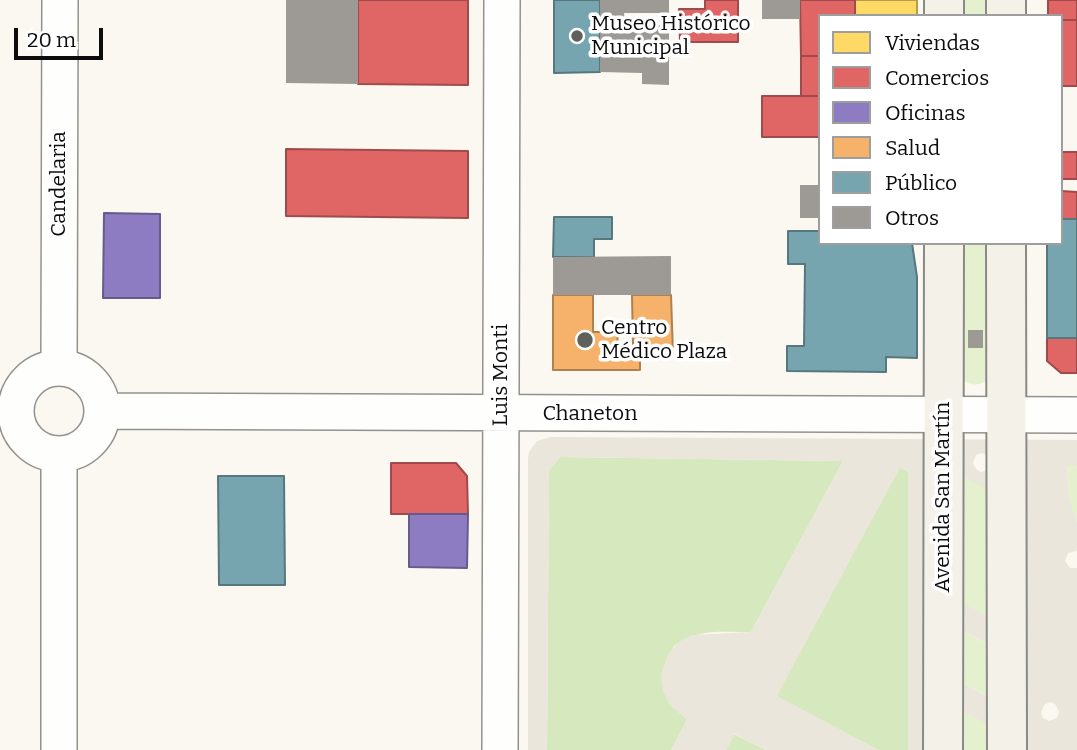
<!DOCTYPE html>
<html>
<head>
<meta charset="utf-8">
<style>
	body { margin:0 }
	#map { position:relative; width:1077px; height:750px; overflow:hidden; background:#faf8f0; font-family:Bitter,serif }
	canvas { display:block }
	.legend { position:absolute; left:818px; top:14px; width:245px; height:231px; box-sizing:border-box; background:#fff; border:2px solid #9e9e9e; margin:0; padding:9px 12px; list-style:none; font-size:21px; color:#0c0c0c }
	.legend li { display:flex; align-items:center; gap:14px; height:35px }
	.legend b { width:35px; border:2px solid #9e9e9e }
	.scale { position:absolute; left:14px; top:28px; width:89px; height:32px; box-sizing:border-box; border:4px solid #0c0c0c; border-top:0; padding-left:9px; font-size:21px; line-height:24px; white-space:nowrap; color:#0c0c0c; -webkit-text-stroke:5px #fff; paint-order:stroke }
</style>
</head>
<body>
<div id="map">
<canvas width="1077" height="750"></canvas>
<ul class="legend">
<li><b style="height:19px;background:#ffd966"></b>Viviendas</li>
<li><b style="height:19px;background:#e06666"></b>Comercios</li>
<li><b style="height:19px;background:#8e7cc3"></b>Oficinas</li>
<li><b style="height:19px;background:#f6b26b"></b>Salud</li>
<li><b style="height:19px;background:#76a5af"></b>Público</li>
<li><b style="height:19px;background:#9d9a96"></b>Otros</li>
</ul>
<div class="scale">20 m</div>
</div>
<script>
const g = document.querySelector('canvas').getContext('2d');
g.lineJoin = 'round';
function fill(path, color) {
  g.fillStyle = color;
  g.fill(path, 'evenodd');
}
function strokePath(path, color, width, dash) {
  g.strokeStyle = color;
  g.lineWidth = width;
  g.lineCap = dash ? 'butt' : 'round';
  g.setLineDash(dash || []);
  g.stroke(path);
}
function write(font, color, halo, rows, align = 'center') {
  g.font = font + ' Bitter,serif';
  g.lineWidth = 7;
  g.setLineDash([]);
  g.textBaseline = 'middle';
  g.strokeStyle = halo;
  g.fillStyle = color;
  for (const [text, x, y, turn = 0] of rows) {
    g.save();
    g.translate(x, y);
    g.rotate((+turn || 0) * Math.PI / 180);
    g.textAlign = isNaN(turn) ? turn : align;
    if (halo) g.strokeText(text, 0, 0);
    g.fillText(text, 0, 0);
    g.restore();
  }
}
fill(new Path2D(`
	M 953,0 L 997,0 L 997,16 L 953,16 Z
	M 953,243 L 997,243 L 992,377 C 980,387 969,387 958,376 Z
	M 1067,465 L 1077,465 L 1077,523 L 1069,496 Z
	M 952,472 L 996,492 L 997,621 L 952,597 Z
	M 952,625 L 997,649 L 997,701 L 952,677 Z
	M 952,706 L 997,729 L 997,750 L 952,750 Z`), '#e5f0cf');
fill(new Path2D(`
	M 560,457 L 843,461 L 751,632 C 723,632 695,628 673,647 L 687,720 L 671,750 L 547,750 L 549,470 Z
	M 900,467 L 908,472 L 908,750 L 878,750 L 776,696 Z
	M 734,734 L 766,750 L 726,750 Z`), '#d6e8bd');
fill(new Path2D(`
	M 551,437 L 1077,440 L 1077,465 L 1067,466 L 1069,496 L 1077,523 L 1077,551 L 1068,553 L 1065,561 L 1070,568 L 1077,568 L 1077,750 L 997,750 L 996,729 L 952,706 L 952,750 L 908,750 L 908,472 L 900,467 L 777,696 L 878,750 L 766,750 L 735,734 L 726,750 L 671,750 L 687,720 L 670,705 L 663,691 L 661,675 L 668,654 L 679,642 L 692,635 L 751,632 L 843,461 L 560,457 L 549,470 L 547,750 L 528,750 L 528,459 L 529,452 L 537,441 ZM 982,453 L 988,455 L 987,470 L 981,472 L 976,469 L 973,463 L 976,455 ZM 952,472 L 996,493 L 996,620 L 952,597 ZM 952,625 L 996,648 L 996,701 L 952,677 ZM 1050,702 L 1055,704 L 1059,712 L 1057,718 L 1049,721 L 1043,718 L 1041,713 L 1044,705 Z`), '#eae6db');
const homes = new Path2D(`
	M 855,0 L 917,0 L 917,16 L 855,16 Z`);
fill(homes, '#ffd966');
strokePath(homes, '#b69c4b', 2);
const shops = new Path2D(`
	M 358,0 L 468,0 L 468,85 L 358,84 Z
	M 705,0 L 738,0 L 738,42 L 680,42 L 679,9 L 705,9 Z
	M 800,0 L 855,0 L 855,16 L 820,16 L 820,56 L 801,56 Z
	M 1048,0 L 1077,0 L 1077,20 L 1061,20 L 1061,16 L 1048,16 Z
	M 1061,20 L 1077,20 L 1077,86 L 1061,86 Z
	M 801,56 L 820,56 L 820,96 L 801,96 Z
	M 762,96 L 820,96 L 820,137 L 762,137 Z
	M 286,149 L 468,151 L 468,218 L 286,216 Z
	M 1061,152 L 1077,152 L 1077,179 L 1061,179 Z
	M 1061,191 L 1077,192 L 1077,219 L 1061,219 Z
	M 1047,338 L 1077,338 L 1077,373 L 1061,373 L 1047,361 Z
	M 391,463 L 456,463 L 467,476 L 468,514 L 391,514 Z`);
fill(shops, '#e06666');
strokePath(shops, '#a04b4b', 2);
const offices = new Path2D(`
	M 104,213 L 160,214 L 160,298 L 103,298 Z
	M 409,514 L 468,514 L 467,568 L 409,567 Z`);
fill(offices, '#8e7cc3');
strokePath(offices, '#675a8c', 2);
const health = new Path2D(`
	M 553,295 L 593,295 L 593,332 L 618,332 L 617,347 L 633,347 L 632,295 L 671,295 L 673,354 L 640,355 L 640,370 L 553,370 Z`);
fill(health, '#f6b26b');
strokePath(health, '#b0804e', 2);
const public = new Path2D(`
	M 554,0 L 600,0 L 600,72 L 554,73 Z
	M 554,217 L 612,217 L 612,239 L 594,239 L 594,257 L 553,257 Z
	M 1061,219 L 1077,219 L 1077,338 L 1047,338 L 1047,243 L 1061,243 Z
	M 788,231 L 820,231 L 820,243 L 912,243 L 917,277 L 917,358 L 886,357 L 886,372 L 787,371 L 787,346 L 804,346 L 805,264 L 788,264 Z
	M 218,476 L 284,476 L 285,585 L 219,585 Z`);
fill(public, '#76a5af');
strokePath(public, '#56777e', 2);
fill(new Path2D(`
	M 286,0 L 358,0 L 358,84 L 286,83 Z
	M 600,0 L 669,0 L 669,13 L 624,13 L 625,25 L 669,25 L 669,85 L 642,84 L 642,73 L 600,72 Z
	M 762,0 L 800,0 L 800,19 L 762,19 Z
	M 800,185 L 820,185 L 820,218 L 800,218 Z
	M 671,256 L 671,295 L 553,295 L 553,257 Z
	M 968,330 L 983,330 L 983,348 L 968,348 Z`), '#9d9a96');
const minor = new Path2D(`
	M 59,368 L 60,0
	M16 411a43 43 0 1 1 86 0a43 43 0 1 1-86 0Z
	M 103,411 L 1077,415
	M 59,750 L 59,455
	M 500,750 L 502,0`);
const secondary = new Path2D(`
	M 1006,0 L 1006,16
	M 944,16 L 944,0
	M 1006,243 L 1007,750
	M 943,750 L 944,243`);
strokePath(minor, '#93928f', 38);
strokePath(secondary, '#8a8985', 42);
strokePath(minor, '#fefefd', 35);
strokePath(secondary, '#f4f2e8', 38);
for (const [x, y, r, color] of [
	[577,36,7,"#5f5f5c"],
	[585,340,9,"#5f5f5c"]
]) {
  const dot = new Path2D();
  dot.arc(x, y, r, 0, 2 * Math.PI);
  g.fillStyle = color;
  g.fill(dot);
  strokePath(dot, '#fff', 2.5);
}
write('21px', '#0c0c0c', '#fff', [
	["Museo Histórico",591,24],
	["Municipal",591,48],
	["Centro",601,328],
	["Médico Plaza",601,352]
], 'left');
write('21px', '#0c0c0c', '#fff', [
	["Candelaria",59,184,-90],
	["Luis Monti",501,375,-90],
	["Chaneton",590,414],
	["Avenida San Martín",943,497,-90]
]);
</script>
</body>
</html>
